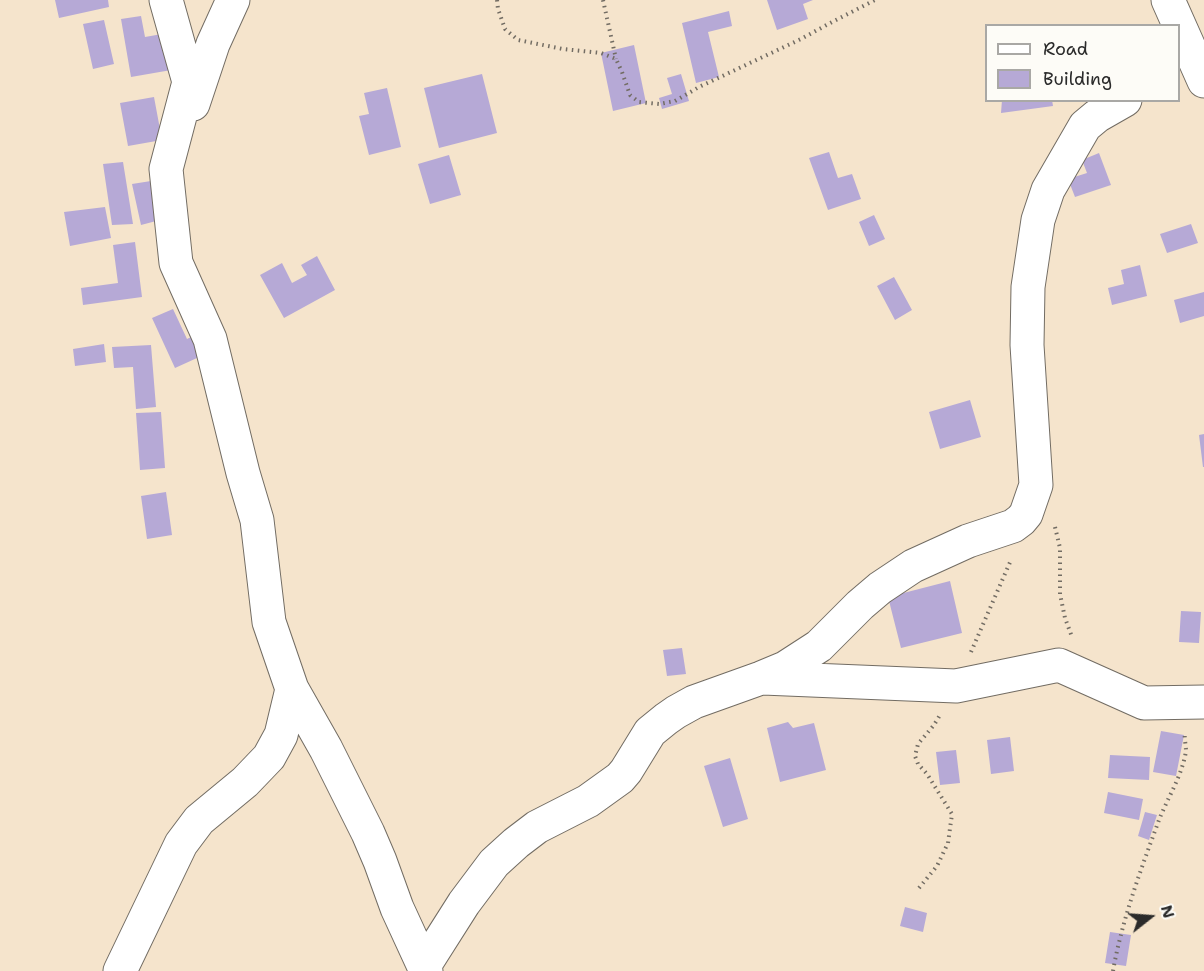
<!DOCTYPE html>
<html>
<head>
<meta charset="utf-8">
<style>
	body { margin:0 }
	#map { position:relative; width:1204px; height:971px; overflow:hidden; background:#f5e4cc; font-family:"Shantell Sans",sans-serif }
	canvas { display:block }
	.legend { position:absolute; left:985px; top:24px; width:195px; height:78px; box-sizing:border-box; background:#fdfcf7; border:2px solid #a9a8a5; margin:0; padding:8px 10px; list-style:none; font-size:18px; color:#2b2b2b }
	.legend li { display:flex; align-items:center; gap:12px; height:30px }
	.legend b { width:30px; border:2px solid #a9a8a5 }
	.north { position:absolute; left:1120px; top:887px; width:60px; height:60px; -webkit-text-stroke:4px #fdfcf7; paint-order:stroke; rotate:73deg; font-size:16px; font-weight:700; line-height:24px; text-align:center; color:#2b2b2b }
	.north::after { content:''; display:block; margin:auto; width:21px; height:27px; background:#2b2b2b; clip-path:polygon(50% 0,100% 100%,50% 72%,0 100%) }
</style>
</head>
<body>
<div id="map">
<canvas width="1204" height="971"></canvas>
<ul class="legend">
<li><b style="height:8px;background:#fff"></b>Road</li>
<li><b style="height:16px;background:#b6a9d6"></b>Building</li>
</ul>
<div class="north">N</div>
</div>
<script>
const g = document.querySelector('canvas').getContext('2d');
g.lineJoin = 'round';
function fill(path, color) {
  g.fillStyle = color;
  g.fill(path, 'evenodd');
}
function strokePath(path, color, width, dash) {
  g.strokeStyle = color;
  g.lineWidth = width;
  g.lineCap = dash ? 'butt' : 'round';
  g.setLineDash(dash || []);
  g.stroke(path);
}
fill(new Path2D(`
	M 55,0 L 108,0 L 109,7 L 59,18 Z
	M 767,0 L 813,0 L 803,4 L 808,19 L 777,30 Z
	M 729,11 L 732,26 L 708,32 L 719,77 L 696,83 L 682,23 Z
	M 141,16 L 145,37 L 162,34 L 177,69 L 131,77 L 121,19 Z
	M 104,20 L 114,64 L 93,69 L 83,24 Z
	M 634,45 L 646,103 L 613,111 L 601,53 Z
	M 482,74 L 497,133 L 439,148 L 424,88 Z
	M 681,74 L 689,101 L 662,109 L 659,98 L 672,94 L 667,78 Z
	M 387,88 L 401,147 L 369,155 L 359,116 L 369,114 L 364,93 Z
	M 154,97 L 162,140 L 128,146 L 120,103 Z
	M 1002,100 L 1052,100 L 1053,106 L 1001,113 Z
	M 829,152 L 838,178 L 852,174 L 861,199 L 828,210 L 809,158 Z
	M 1099,153 L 1111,185 L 1075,197 L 1068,179 L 1087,173 L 1082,160 Z
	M 449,155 L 461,195 L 430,204 L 418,164 Z
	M 123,162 L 133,224 L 112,225 L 103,164 Z
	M 151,181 L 160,220 L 141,225 L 132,184 Z
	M 105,207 L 111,238 L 70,246 L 64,212 Z
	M 874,215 L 885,239 L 869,246 L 859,222 Z
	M 1191,224 L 1198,243 L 1167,253 L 1160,234 Z
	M 135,242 L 142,297 L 83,305 L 81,288 L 118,283 L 113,245 Z
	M 317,256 L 335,290 L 284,318 L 260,275 L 282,263 L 292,283 L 307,275 L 301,265 Z
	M 1140,265 L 1147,296 L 1112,305 L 1108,288 L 1124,284 L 1121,270 Z
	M 894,277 L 912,310 L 895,320 L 877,286 Z
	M 1204,292 L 1204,316 L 1180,323 L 1174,300 Z
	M 173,309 L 187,339 L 199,333 L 208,353 L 175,368 L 152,318 Z
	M 104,344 L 106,362 L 75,366 L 73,349 Z
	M 151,345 L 156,407 L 136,409 L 133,367 L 114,368 L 112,347 Z
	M 970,400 L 981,437 L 940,449 L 929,412 Z
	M 161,412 L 165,468 L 140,470 L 136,413 Z
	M 1204,434 L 1204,467 L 1203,467 L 1199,435 Z
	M 166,492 L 172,535 L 147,539 L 141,496 Z
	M 950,581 L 962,633 L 901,648 L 888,597 Z
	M 1181,611 L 1201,612 L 1199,643 L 1179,642 Z
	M 682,648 L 686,674 L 667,676 L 663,650 Z
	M 788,722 L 793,728 L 814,723 L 826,770 L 780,782 L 767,728 Z
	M 1161,731 L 1184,735 L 1176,776 L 1153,772 Z
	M 1010,737 L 1014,771 L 991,774 L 987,740 Z
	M 956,750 L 960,783 L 940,785 L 936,752 Z
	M 1110,755 L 1150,757 L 1149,780 L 1108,778 Z
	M 730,758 L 748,819 L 723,827 L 704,766 Z
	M 1108,792 L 1143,799 L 1139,820 L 1104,813 Z
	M 1145,812 L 1157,815 L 1149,840 L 1138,836 Z
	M 905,907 L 927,913 L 923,932 L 900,926 Z
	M 1110,932 L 1131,935 L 1126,966 L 1105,963 Z`), '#b6a9d6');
const minor = new Path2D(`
	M 166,0 L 189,82 L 166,169 L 176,263 L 210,339 L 243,473 L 257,520 L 269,622 L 292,689 L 326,749 L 368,833 L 380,861 L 397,908 L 426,971
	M 1168,0 L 1204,81
	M 193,104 L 213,44 L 233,0
	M 763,678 L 956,686 L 1059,665 L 1144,703 L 1204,702
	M 424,966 L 464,903 L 494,863 L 516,843 L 537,827 L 588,801 L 620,778 L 626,771 L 650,732 L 666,719 L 676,712 L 694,702 L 761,678 L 785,668 L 819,646 L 860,605 L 880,588 L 913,566 L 968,541 L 1013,526 L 1021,520 L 1026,514 L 1036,485 L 1027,345 L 1028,287 L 1038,220 L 1048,190 L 1085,126 L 1097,116 L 1125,100
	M 120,971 L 181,844 L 199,820 L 245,782 L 269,757 L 281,735 L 292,689`);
strokePath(minor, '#726c63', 35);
strokePath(new Path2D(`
	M 497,0 L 498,9 L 505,29 L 518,40 L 563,49 L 601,53 L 616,59 L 622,72 L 630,95 L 639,102 L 659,104 L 675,101 L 699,87 L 801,39 L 832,22 L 875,0
	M 603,0 L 616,59
	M 1055,527 L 1060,548 L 1060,594 L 1065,618 L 1072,637
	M 971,652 L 1011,560
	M 919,888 L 937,866 L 948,843 L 952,814 L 927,774 L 918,764 L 915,756 L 918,744 L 934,725 L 940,715
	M 1113,971 C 1122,920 1141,869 1159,820 C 1168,797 1182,776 1186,751 C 1186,745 1184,738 1185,732`), '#726c63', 4, [1.5, 4.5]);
strokePath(minor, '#fff', 33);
</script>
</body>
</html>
